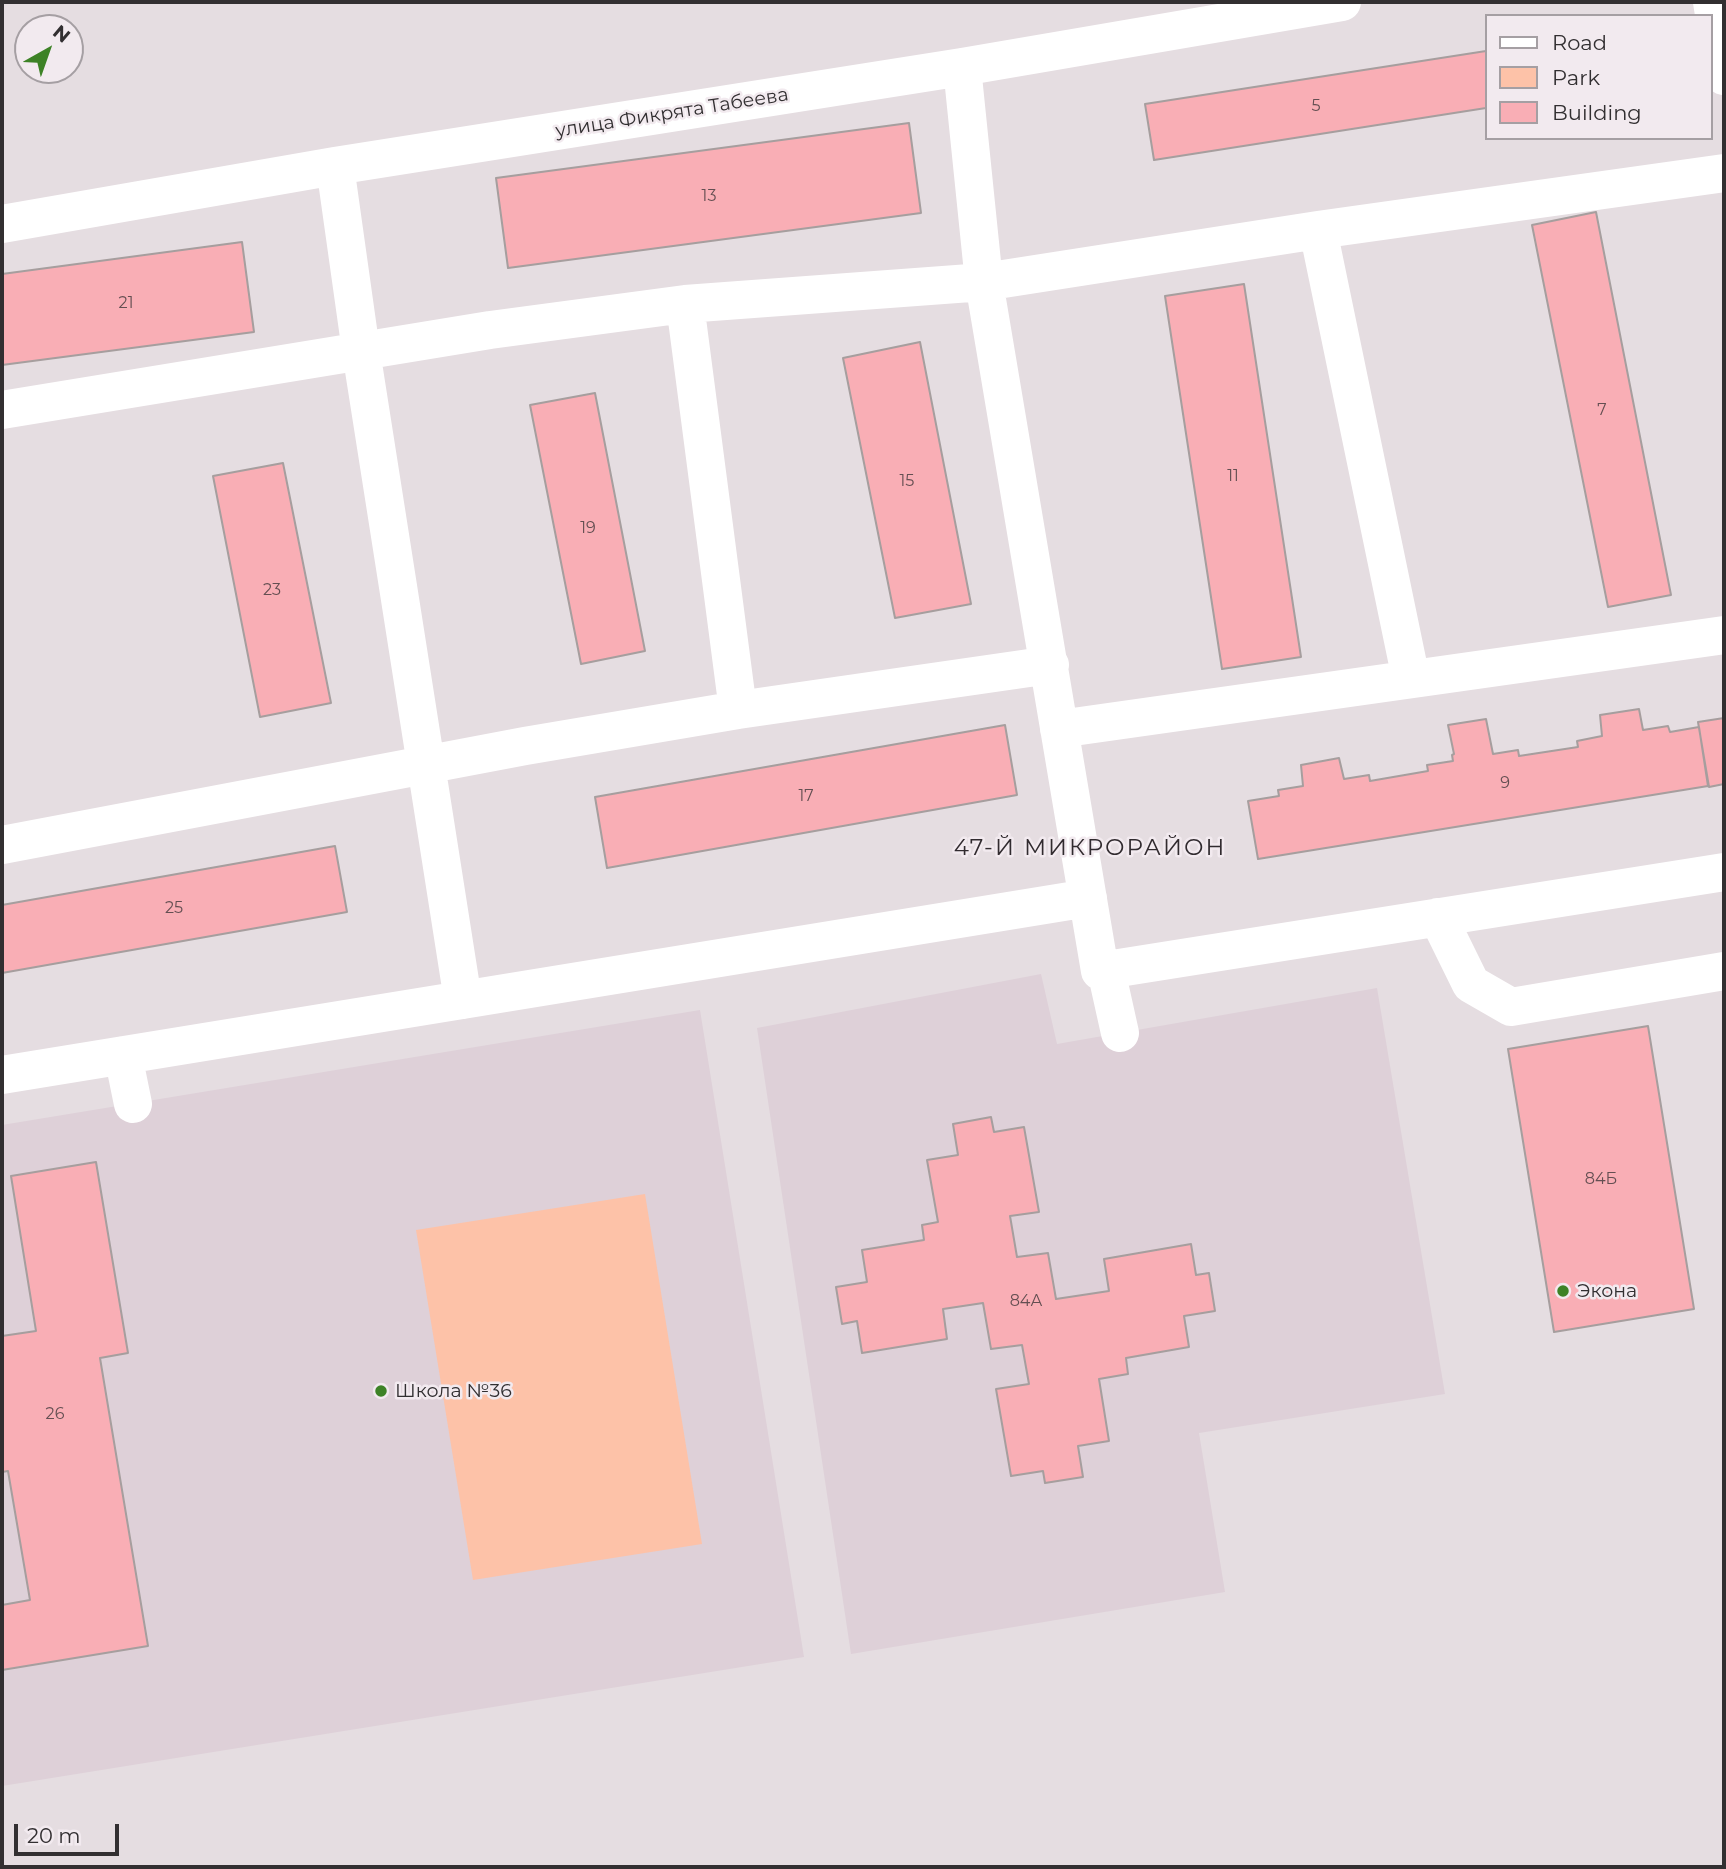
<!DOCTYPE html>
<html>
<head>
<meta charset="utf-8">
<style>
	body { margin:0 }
	#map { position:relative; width:1726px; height:1869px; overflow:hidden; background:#e5dde1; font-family:Montserrat,sans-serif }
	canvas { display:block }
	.frame { position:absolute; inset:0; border:4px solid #322f31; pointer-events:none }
	.legend { position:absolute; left:1485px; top:14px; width:228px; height:126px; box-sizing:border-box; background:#f2eaef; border:2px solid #a59fa3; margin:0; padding:9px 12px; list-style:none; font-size:21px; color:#322f31 }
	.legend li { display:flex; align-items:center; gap:14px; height:35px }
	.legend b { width:35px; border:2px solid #a59fa3 }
	.north { position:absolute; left:14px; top:14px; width:70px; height:70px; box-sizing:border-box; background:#f2eaef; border:2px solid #a59fa3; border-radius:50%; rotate:40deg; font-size:19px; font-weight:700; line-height:28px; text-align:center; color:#322f31 }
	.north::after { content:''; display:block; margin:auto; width:24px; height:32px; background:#3d8226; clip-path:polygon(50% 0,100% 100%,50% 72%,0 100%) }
	.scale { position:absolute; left:14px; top:1824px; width:105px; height:32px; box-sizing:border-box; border:4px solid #322f31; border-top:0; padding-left:9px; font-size:21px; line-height:24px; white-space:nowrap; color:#322f31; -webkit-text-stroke:5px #f2eaef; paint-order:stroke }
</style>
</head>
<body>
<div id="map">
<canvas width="1726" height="1869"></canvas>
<div class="frame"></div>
<ul class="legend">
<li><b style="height:9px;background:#fff"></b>Road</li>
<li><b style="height:19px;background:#fdc2a8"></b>Park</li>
<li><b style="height:19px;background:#f9aeb5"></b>Building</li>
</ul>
<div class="north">N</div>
<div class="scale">20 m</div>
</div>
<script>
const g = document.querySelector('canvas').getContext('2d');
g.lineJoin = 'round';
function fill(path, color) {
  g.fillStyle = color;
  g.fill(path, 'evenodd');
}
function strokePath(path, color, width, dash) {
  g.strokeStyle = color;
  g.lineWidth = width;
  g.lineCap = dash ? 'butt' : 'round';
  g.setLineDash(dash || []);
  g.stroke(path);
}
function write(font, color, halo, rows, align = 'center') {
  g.font = font + ' Montserrat,sans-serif';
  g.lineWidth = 5;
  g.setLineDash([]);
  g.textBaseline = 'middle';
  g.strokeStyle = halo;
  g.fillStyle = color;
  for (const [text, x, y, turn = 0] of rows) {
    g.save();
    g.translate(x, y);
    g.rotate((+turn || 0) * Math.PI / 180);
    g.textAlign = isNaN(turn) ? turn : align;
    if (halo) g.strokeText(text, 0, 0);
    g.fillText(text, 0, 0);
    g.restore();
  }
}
fill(new Path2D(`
	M 1041,974 L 1057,1044 L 1377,988 L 1445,1394 L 1199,1433 L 1225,1592 L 851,1654 L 757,1028 Z
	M 700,1010 L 804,1657 L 2,1786 L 2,1125 Z`), '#ded0d8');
fill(new Path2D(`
	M 645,1194 L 702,1544 L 473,1580 L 416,1230 Z`), '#fdc2a8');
const building = new Path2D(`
	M 1486,51 L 1486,108 L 1154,160 L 1145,104 Z
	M 909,123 L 921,213 L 508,268 L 496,178 Z
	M 1596,212 L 1671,595 L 1608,607 L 1532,225 Z
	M 242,242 L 254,332 L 2,365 L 2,274 Z
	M 1244,284 L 1301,657 L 1222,669 L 1165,296 Z
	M 920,342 L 971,604 L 895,618 L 843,358 Z
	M 595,393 L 645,651 L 581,664 L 530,405 Z
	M 283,463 L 331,703 L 260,717 L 213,476 Z
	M 1639,709 L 1643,730 L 1668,726 L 1670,732 L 1699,727 L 1708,786 L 1258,859 L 1248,801 L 1279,796 L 1278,790 L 1303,786 L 1301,765 L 1339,758 L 1344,779 L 1369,775 L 1370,781 L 1428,771 L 1427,765 L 1453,761 L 1452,755 L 1454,754 L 1448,725 L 1486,719 L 1493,754 L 1518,750 L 1519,756 L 1578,747 L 1577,741 L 1602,736 L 1600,715 Z
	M 1724,718 L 1724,784 L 1709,787 L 1698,722 Z
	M 1005,725 L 1017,795 L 607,868 L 595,797 Z
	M 335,846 L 347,912 L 2,973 L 2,905 Z
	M 1648,1026 L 1694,1309 L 1554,1332 L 1508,1049 Z
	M 991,1117 L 994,1132 L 1024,1127 L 1039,1212 L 1010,1216 L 1017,1257 L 1048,1253 L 1056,1299 L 1109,1291 L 1104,1259 L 1191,1244 L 1196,1275 L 1209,1273 L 1215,1311 L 1184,1316 L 1189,1347 L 1126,1358 L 1128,1374 L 1099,1379 L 1109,1441 L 1078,1446 L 1083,1477 L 1045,1483 L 1043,1471 L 1011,1476 L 996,1389 L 1029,1384 L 1022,1345 L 991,1349 L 983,1303 L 943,1309 L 947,1339 L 862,1353 L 857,1321 L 842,1324 L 836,1287 L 867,1282 L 862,1250 L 924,1240 L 922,1225 L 938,1222 L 927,1160 L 958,1155 L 953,1124 Z
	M 96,1162 L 128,1353 L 100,1358 L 148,1646 L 2,1670 L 2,1605 L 30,1600 L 8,1471 L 2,1472 L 2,1336 L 36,1331 L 11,1176 Z`);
fill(building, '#f9aeb5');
strokePath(building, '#a69e9e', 2);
strokePath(new Path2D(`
	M 1712,2 L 1724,76
	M 962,67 L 984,282 L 1100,971 L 1724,872
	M 335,166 L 361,351 L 463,1000
	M 2,224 L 335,166 L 962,67 L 1342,2
	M 1318,230 L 1411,679
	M 685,304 L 738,710
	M 2,410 L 490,330 L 685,304 L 984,282 L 1318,230 L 1724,173
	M 1059,729 L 1724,635
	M 2,845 L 525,746 L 738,710 L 1050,665
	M 1438,917 L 1471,984 L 1511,1007 L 1724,971
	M 1106,970 L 1120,1033
	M 123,1055 L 133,1104
	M 2,1075 L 1088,898`), '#fff', 38);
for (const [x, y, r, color] of [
	[1563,1291,7,"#3d8226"],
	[381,1391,7,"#3d8226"]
]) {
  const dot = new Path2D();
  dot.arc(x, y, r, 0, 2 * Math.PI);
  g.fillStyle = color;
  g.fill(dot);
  strokePath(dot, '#f2eaef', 2.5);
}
write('16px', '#644f52', null, [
	["5",1316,106],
	["13",709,196],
	["21",126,303],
	["7",1602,410],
	["11",1233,476],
	["15",907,481],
	["19",588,528],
	["23",272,590],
	["9",1505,783],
	["17",806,796],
	["25",174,908],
	["84Б",1601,1179],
	["84А",1026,1301],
	["26",55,1414]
]);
write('19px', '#322f31', '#f2eaef', [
	["улица Фикрята Табеева",672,113,-9]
]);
write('19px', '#322f31', '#f2eaef', [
	["Экона",1577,1291],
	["Школа №36",395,1391]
], 'left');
g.letterSpacing = '2px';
write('23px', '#312b2f', '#f2eaef', [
	["47-Й МИКРОРАЙОН",1090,848]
]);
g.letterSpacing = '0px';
</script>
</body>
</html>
